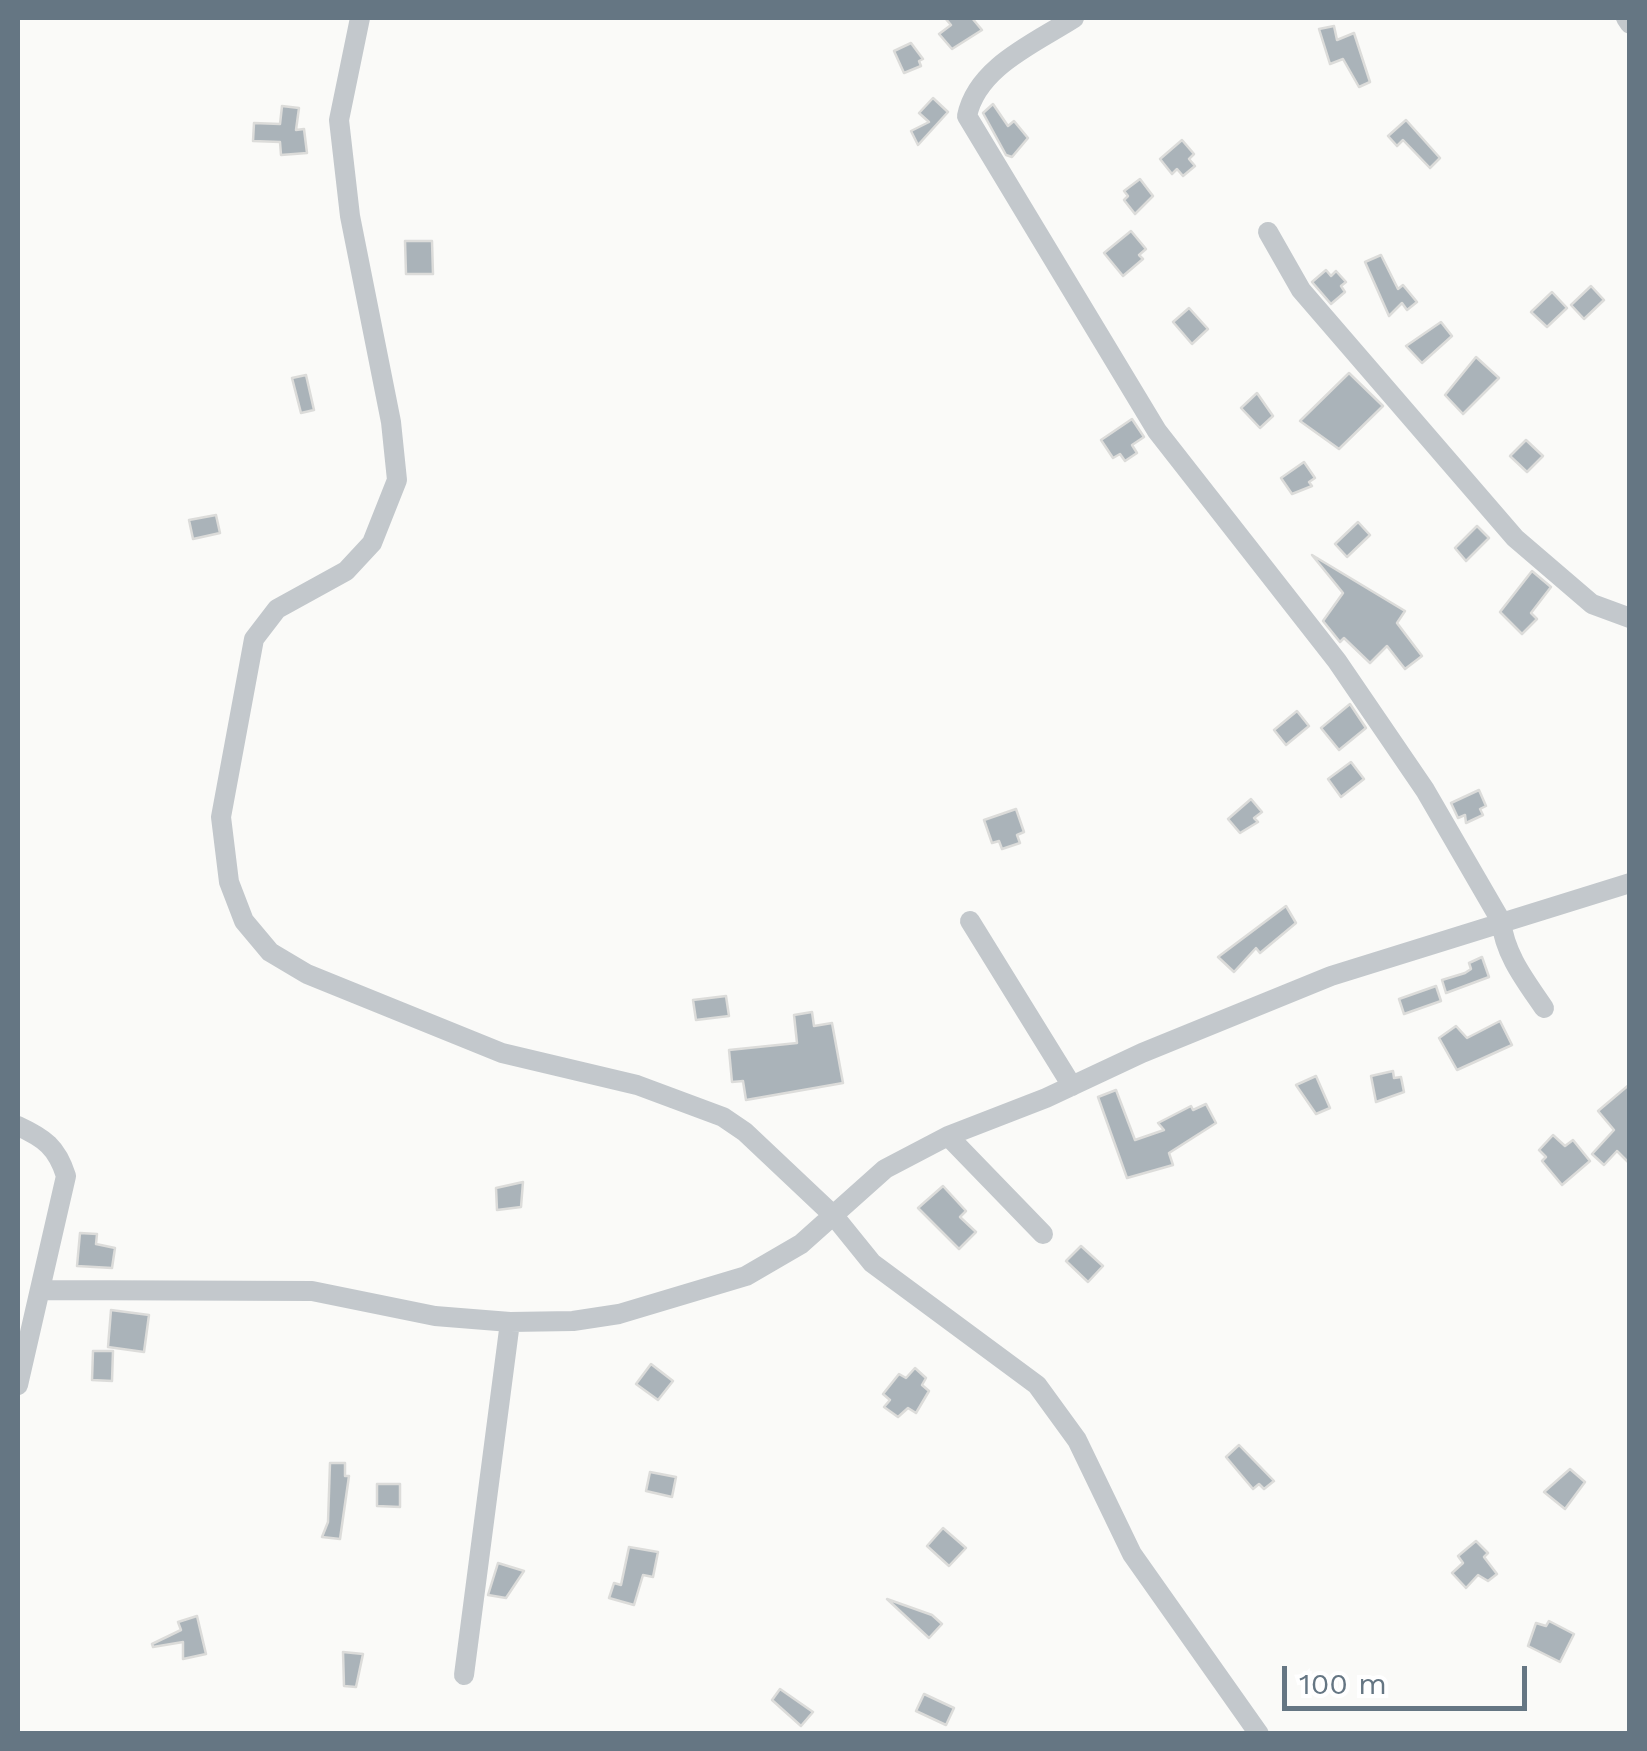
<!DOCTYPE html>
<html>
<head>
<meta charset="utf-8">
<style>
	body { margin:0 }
	#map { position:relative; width:1647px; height:1751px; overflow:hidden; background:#fafaf8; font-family:"Work Sans",sans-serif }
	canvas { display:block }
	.frame { position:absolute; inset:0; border:20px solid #657683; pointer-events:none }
	.scale { position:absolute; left:1282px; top:1666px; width:245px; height:45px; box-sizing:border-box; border:5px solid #657683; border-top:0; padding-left:12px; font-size:30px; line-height:35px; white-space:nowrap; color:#657683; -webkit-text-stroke:8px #fff; paint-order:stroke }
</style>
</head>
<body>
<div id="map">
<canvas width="1647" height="1751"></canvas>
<div class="frame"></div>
<div class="scale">100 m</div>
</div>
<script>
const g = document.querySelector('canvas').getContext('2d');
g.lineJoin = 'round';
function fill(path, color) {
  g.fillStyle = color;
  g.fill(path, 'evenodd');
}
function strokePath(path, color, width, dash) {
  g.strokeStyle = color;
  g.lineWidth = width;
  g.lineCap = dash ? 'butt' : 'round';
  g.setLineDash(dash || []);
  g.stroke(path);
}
const building = new Path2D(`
	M 945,18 L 972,18 L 982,30 L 952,49 L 939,34 L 951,25 Z
	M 1334,26 L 1337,40 L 1354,33 L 1370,82 L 1359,87 L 1343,59 L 1330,64 L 1319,29 Z
	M 911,43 L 923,59 L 919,61 L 921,66 L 904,73 L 894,51 Z
	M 933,98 L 948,112 L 918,145 L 911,131 L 929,122 L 919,113 Z
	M 993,104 L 1008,126 L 1014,121 L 1028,138 L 1012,157 L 1006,155 L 983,113 Z
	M 282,106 L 299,108 L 296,130 L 304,129 L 307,153 L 281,155 L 280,142 L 253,141 L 254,123 L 280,124 Z
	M 1406,120 L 1440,158 L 1430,168 L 1403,140 L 1397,146 L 1388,136 Z
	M 1182,140 L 1194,154 L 1189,159 L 1195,166 L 1183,176 L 1177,169 L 1172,174 L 1160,159 Z
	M 1140,179 L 1153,196 L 1135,214 L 1124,200 L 1128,196 L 1124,191 Z
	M 1131,231 L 1146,249 L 1139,255 L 1143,259 L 1123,276 L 1104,253 Z
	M 405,241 L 432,241 L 433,274 L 406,274 Z
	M 1381,255 L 1398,289 L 1403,285 L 1417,302 L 1407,310 L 1402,303 L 1389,316 L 1365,262 Z
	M 1326,270 L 1331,276 L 1336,271 L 1346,282 L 1341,286 L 1345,292 L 1331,304 L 1312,282 Z
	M 1591,286 L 1604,300 L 1584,319 L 1571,305 Z
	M 1552,292 L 1567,308 L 1547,327 L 1531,312 Z
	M 1189,308 L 1208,329 L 1192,344 L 1173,322 Z
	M 1441,322 L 1452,336 L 1422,363 L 1406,346 Z
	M 1476,357 L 1499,378 L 1463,414 L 1445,395 Z
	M 1349,373 L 1383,406 L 1339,449 L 1300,421 Z
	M 306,375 L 314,410 L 301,413 L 292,378 Z
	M 1257,393 L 1273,416 L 1260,428 L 1241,408 Z
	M 1132,419 L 1144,437 L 1132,445 L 1137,453 L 1125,461 L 1120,454 L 1113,458 L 1101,440 Z
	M 1526,440 L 1543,456 L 1527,472 L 1510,456 Z
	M 1304,462 L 1315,478 L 1309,482 L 1312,486 L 1292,494 L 1281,478 Z
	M 216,515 L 220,533 L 193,539 L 189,520 Z
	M 1358,522 L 1370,535 L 1347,557 L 1335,544 Z
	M 1477,526 L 1489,538 L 1466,561 L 1455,548 Z
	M 1312,555 L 1405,611 L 1397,623 L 1422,656 L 1405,669 L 1387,646 L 1370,663 L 1344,638 L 1340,642 L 1323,621 L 1343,593 Z
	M 1532,571 L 1551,587 L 1531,613 L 1537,619 L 1522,634 L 1500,612 Z
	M 1350,704 L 1366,728 L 1339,750 L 1321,728 Z
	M 1297,711 L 1309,726 L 1286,745 L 1274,730 Z
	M 1351,762 L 1364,779 L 1341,797 L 1328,779 Z
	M 1479,790 L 1486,806 L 1480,809 L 1483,815 L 1466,823 L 1465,815 L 1458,818 L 1451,803 Z
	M 1251,799 L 1262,812 L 1254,818 L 1258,822 L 1240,833 L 1228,819 Z
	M 1016,809 L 1024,832 L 1017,835 L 1020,843 L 1002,849 L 999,841 L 992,843 L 984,820 Z
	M 1286,906 L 1296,923 L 1260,953 L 1256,948 L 1234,972 L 1218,957 Z
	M 1482,957 L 1489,977 L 1446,993 L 1442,980 L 1465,973 L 1471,969 L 1469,963 Z
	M 1436,986 L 1441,1001 L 1404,1014 L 1399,999 Z
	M 726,996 L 729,1016 L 696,1020 L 693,1000 Z
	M 812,1012 L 814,1026 L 832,1023 L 843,1083 L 746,1100 L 743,1081 L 732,1082 L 729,1050 L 797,1043 L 794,1015 Z
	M 1500,1021 L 1512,1045 L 1457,1070 L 1439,1038 L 1456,1026 L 1467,1038 Z
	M 1393,1071 L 1394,1078 L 1401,1077 L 1404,1092 L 1376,1102 L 1371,1076 Z
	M 1316,1076 L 1330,1108 L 1316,1114 L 1296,1085 Z
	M 1630,1084 L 1630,1164 L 1617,1151 L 1604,1165 L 1592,1154 L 1614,1130 L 1598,1111 Z
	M 1116,1090 L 1135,1140 L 1164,1130 L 1158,1123 L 1191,1106 L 1193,1110 L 1206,1104 L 1216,1123 L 1169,1153 L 1173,1165 L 1127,1178 L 1098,1097 Z
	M 1553,1135 L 1565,1146 L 1573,1140 L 1590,1161 L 1562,1185 L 1542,1161 L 1546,1157 L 1539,1150 Z
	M 523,1182 L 521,1207 L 497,1210 L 496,1188 Z
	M 943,1186 L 966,1211 L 960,1217 L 976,1232 L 959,1249 L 918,1208 Z
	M 80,1233 L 97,1234 L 96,1244 L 115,1248 L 112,1268 L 77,1266 Z
	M 1081,1246 L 1103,1266 L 1088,1282 L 1066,1261 Z
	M 111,1310 L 149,1315 L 144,1352 L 108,1347 Z
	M 93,1351 L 113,1351 L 112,1381 L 92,1380 Z
	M 651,1364 L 673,1381 L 658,1400 L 636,1384 Z
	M 915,1368 L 926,1378 L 922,1385 L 929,1391 L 916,1413 L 908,1408 L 898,1417 L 884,1407 L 890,1400 L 883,1394 L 899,1374 L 906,1378 Z
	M 1239,1445 L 1274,1481 L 1264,1489 L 1259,1484 L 1253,1489 L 1226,1457 Z
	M 330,1463 L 345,1463 L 345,1476 L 349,1476 L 340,1539 L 322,1537 L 328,1522 Z
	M 1570,1469 L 1585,1482 L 1565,1509 L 1544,1492 Z
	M 650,1472 L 676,1477 L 672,1497 L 646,1491 Z
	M 377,1484 L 400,1484 L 400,1507 L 377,1506 Z
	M 943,1528 L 966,1548 L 949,1566 L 927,1546 Z
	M 1476,1541 L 1488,1553 L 1484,1557 L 1497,1574 L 1488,1581 L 1478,1575 L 1466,1588 L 1452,1573 L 1463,1563 L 1458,1556 Z
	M 629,1547 L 658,1552 L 653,1577 L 643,1575 L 634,1605 L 609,1598 L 614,1583 L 621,1585 Z
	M 498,1563 L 524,1571 L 506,1598 L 488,1595 Z
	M 887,1599 L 932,1615 L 942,1624 L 929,1638 Z
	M 197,1616 L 206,1654 L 183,1659 L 183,1642 L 153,1647 L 152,1644 L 181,1630 L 178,1622 Z
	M 1549,1621 L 1574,1634 L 1560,1662 L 1528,1646 L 1536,1623 L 1546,1626 Z
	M 343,1652 L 363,1654 L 356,1687 L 344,1686 Z
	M 780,1689 L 813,1712 L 801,1726 L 772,1700 Z
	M 924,1694 L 954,1708 L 946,1725 L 916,1711 Z`);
fill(building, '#aab3b9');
strokePath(building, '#dcdcda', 2.5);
strokePath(new Path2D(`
	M 360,18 L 339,120 L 350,216 L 391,422 L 397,480 L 372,543 L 346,571 L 277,609 L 254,639 L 221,817 L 229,882 L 244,921 L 270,952 L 307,974 L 502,1053 L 637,1085 L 723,1117 L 745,1132 L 834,1216 L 872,1263 L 1037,1385 L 1077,1440 L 1132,1554 L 1259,1734
	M 1074,18 C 1035,43 977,67 967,116 L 1157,431 L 1337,661 L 1425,790 L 1501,921 C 1505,955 1525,980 1544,1008
	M 1626,18 L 1630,24
	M 1268,232 L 1301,290 L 1515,538 L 1592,604 L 1630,618
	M 970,921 L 1072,1086
	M 18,1126 C 44,1138 57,1147 66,1176 L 18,1385
	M 948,1136 L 1043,1234
	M 42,1290 L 312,1291 L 435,1316 L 510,1322 L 573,1321 L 619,1314 L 746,1276 L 801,1244 L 885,1169 L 948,1136 L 1046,1098 L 1142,1053 L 1331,976 L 1630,883
	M 464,1675 L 510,1322`), '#c3c8cc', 20);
</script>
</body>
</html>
